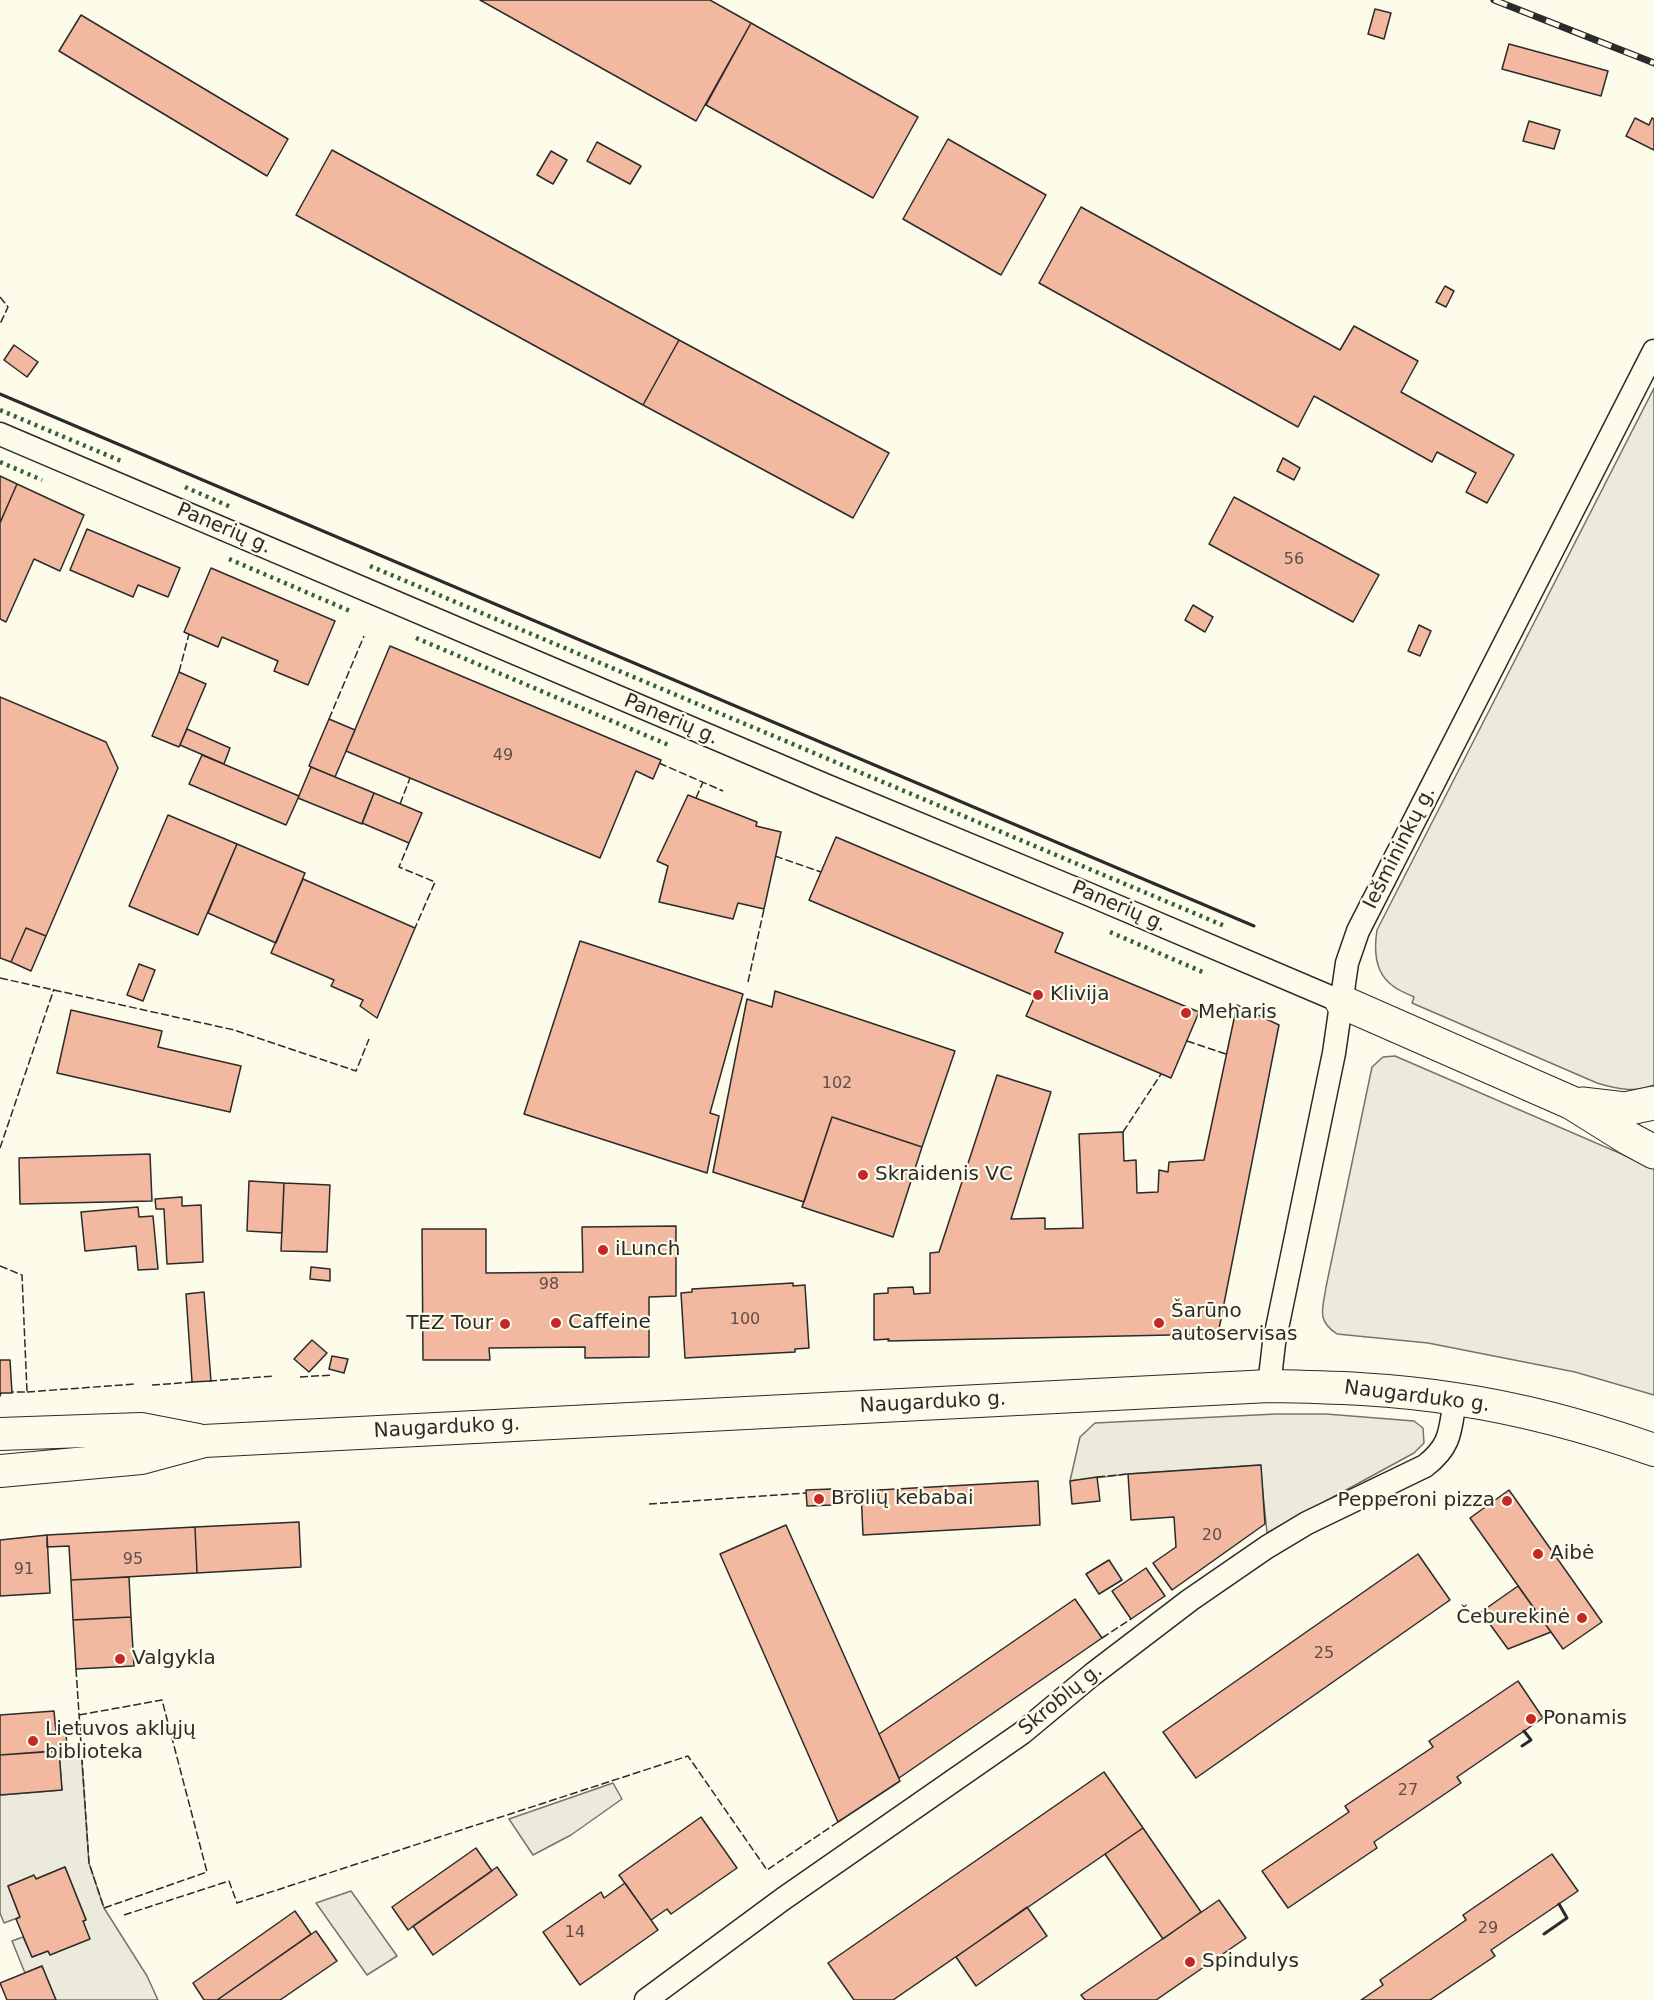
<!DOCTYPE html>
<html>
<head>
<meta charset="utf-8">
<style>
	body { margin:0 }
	canvas { display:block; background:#fdfbea }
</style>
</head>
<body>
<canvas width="1654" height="2000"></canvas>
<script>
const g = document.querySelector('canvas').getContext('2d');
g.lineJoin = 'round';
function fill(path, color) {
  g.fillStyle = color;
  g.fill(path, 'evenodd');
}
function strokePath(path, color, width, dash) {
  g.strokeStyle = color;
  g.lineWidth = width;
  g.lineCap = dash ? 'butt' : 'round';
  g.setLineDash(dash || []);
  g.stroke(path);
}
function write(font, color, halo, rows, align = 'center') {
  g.font = font + ' "DejaVu Sans",sans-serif';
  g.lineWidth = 4.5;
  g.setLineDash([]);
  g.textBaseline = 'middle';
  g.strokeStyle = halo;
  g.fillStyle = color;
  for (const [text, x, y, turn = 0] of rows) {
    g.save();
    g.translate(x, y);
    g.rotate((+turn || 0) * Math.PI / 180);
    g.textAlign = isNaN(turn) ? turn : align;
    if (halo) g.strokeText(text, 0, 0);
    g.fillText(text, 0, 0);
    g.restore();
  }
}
const green = new Path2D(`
	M 1654,388 L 1654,1085 C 1634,1093 1617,1089 1597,1083 L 1412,1003 L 1414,997 C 1408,994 1399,991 1393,986 C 1374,973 1374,949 1377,930 Z
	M 1395,1056 L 1654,1168 L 1654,1395 L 1575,1372 L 1428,1343 L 1337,1334 C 1316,1320 1323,1309 1326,1287 L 1372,1067 L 1383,1057 Z
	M 1276,1414 L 1326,1414 L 1414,1421 L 1423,1428 L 1424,1443 L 1414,1453 L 1267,1533 L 1260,1465 L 1128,1474 L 1070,1481 L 1080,1437 L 1095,1423 Z
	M 81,1750 L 89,1863 L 104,1908 L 147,1976 L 158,2000 L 56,2000 L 42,1966 L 25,1973 L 12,1941 L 23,1937 L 32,1957 L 48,1951 L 50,1955 L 86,1919 L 65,1867 L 36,1879 L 34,1876 L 8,1886 L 20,1917 L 4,1923 L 0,1913 L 0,1795 L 62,1790 L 59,1751 Z
	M 613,1783 L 622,1799 L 571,1835 L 533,1855 L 509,1819 Z
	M 351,1891 L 397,1956 L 367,1975 L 316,1903 Z`);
fill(green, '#ecebdb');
strokePath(green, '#74746e', 1.5);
const building = new Path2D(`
	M 480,0 L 710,0 L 751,23 L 696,121 Z
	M 1375,9 L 1391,13 L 1384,39 L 1368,34 Z
	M 81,15 L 288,139 L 267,176 L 59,51 Z
	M 751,23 L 918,117 L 873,198 L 706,105 Z
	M 1509,44 L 1608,71 L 1601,96 L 1502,69 Z
	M 1635,118 L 1649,125 L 1652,118 L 1654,119 L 1654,150 L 1626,136 Z
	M 1529,121 L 1560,130 L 1554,149 L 1523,141 Z
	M 948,139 L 1046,195 L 1001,275 L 903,219 Z
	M 597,142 L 641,166 L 630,184 L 587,161 Z
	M 332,150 L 679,340 L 643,405 L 296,215 Z
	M 551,151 L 567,160 L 553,184 L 537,175 Z
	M 1081,207 L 1340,350 L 1354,326 L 1418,361 L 1401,392 L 1514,455 L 1487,503 L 1466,492 L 1476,473 L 1437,452 L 1432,462 L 1314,396 L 1298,427 L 1039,283 Z
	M 1445,286 L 1454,291 L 1446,307 L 1436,302 Z
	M 679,340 L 889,453 L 853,518 L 643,405 Z
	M 14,345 L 38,362 L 27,377 L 4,360 Z
	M 1283,458 L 1300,468 L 1294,480 L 1277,471 Z
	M 0,476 L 17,484 L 0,523 Z
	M 17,484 L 84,515 L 60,571 L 34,559 L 6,622 L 0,619 L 0,523 Z
	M 1234,497 L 1379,575 L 1353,622 L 1209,544 Z
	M 87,529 L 180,568 L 168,597 L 138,585 L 133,597 L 70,570 Z
	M 211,568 L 335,621 L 308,685 L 274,671 L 278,661 L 222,637 L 218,647 L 184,632 Z
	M 1193,605 L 1213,617 L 1205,632 L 1185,620 Z
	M 1419,625 L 1431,631 L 1420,656 L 1408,651 Z
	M 390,646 L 661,760 L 653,779 L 636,771 L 600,858 L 346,751 Z
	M 179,672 L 206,684 L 179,747 L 152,736 Z
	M 0,697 L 106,742 L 118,768 L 46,936 L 26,928 L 11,962 L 0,958 Z
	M 329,719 L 355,730 L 335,777 L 309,766 Z
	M 187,729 L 230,748 L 224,764 L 180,745 Z
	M 202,755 L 299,796 L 286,825 L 189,784 Z
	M 311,767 L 374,793 L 362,824 L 298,798 Z
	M 374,793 L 422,813 L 409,843 L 362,823 Z
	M 688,795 L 757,822 L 756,826 L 781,832 L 764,909 L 738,903 L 733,919 L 659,902 L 668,866 L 657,861 Z
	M 168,815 L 237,844 L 198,935 L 129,906 Z
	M 836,837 L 1063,933 L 1055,952 L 1199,1012 L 1171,1078 L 1026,1016 L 1035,996 L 809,900 Z
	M 237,844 L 305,873 L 276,943 L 208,913 Z
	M 303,879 L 415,928 L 377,1018 L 360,1006 L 363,1000 L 331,986 L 334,980 L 271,953 Z
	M 26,928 L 46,936 L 31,971 L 11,962 Z
	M 580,941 L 743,994 L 710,1113 L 719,1116 L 707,1173 L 524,1114 Z
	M 139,964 L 155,970 L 143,1001 L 127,995 Z
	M 775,991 L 955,1051 L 922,1147 L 832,1117 L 804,1202 L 713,1172 L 747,999 L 772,1007 Z
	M 1237,1005 L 1279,1025 L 1218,1334 L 888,1341 L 889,1339 L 874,1340 L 874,1294 L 888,1293 L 888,1288 L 913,1287 L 914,1294 L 930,1293 L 930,1253 L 939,1252 L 997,1075 L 1051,1092 L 1011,1219 L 1045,1218 L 1045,1229 L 1083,1228 L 1079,1134 L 1123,1132 L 1124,1161 L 1136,1160 L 1137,1193 L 1158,1192 L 1159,1170 L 1168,1172 L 1169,1162 L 1204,1160 Z
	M 71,1010 L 162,1031 L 158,1047 L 241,1066 L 230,1112 L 57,1073 Z
	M 832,1117 L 922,1147 L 893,1237 L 802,1207 Z
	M 150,1154 L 152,1201 L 20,1204 L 19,1158 Z
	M 249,1181 L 284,1183 L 282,1233 L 247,1231 Z
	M 284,1183 L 330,1185 L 327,1252 L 281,1251 Z
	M 182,1197 L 182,1206 L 201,1205 L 203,1262 L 167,1264 L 164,1209 L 156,1209 L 155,1199 Z
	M 138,1207 L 139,1217 L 153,1216 L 158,1269 L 138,1270 L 136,1246 L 85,1251 L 81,1212 Z
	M 676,1226 L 676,1296 L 649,1297 L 649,1357 L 585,1358 L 585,1347 L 489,1348 L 490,1360 L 423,1360 L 422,1229 L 486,1229 L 486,1273 L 583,1272 L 582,1227 Z
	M 311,1267 L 330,1269 L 330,1281 L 310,1279 Z
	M 793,1283 L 793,1286 L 805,1285 L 809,1348 L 795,1349 L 795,1352 L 685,1358 L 681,1293 L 692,1292 L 692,1289 Z
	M 204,1292 L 211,1381 L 192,1382 L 186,1294 Z
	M 312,1340 L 327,1353 L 309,1372 L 294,1359 Z
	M 332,1356 L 348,1359 L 344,1373 L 329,1369 Z
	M 0,1360 L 10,1360 L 12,1393 L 1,1393 L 0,1396 Z
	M 1261,1465 L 1265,1524 L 1172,1590 L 1153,1563 L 1176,1547 L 1174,1517 L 1131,1520 L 1128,1474 Z
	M 1097,1477 L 1100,1501 L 1072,1504 L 1070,1481 Z
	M 1038,1481 L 1040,1525 L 863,1535 L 861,1491 Z
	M 832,1489 L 833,1505 L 807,1506 L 806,1490 Z
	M 1509,1490 L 1602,1622 L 1563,1649 L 1470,1518 Z
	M 299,1522 L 301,1567 L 197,1573 L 195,1527 Z
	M 786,1525 L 900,1781 L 838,1822 L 720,1554 Z
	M 195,1527 L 197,1573 L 71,1580 L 69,1546 L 47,1547 L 47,1535 Z
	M 47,1535 L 50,1593 L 0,1596 L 0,1540 Z
	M 1418,1554 L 1450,1600 L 1196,1778 L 1163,1732 Z
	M 1109,1560 L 1122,1580 L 1099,1594 L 1086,1574 Z
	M 1146,1568 L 1165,1596 L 1131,1619 L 1112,1591 Z
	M 129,1577 L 131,1617 L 73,1620 L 71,1580 Z
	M 1518,1586 L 1551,1632 L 1508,1649 L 1481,1612 Z
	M 1075,1599 L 1102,1638 L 899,1778 L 879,1734 Z
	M 131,1617 L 134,1666 L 76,1669 L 73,1620 Z
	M 1518,1681 L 1543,1718 L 1457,1777 L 1461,1783 L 1374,1842 L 1377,1848 L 1288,1908 L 1262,1871 L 1349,1812 L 1345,1806 L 1433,1747 L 1429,1741 Z
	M 54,1711 L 56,1732 L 66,1731 L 67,1750 L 0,1755 L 0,1715 Z
	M 59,1751 L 62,1790 L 0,1795 L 0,1755 Z
	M 1104,1772 L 1143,1828 L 893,2000 L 854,2000 L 828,1963 Z
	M 701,1817 L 737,1868 L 671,1914 L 667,1909 L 651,1920 L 619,1875 Z
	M 1143,1828 L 1201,1912 L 1163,1939 L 1105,1854 Z
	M 476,1848 L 492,1871 L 408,1930 L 392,1907 Z
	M 1552,1854 L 1578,1891 L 1491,1950 L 1495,1956 L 1430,2000 L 1361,2000 L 1383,1985 L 1380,1980 L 1466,1920 L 1463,1915 Z
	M 65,1867 L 86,1920 L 83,1921 L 90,1939 L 50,1955 L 48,1951 L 32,1957 L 16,1919 L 20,1917 L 8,1886 L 34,1875 L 36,1879 Z
	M 497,1867 L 517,1895 L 433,1955 L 413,1926 Z
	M 625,1883 L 658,1930 L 580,1985 L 543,1932 L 601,1892 L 604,1898 Z
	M 1219,1900 L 1246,1938 L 1156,2000 L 1085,2000 L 1081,1995 Z
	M 1027,1907 L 1047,1936 L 976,1986 L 956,1957 Z
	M 295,1911 L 311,1934 L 217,2000 L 204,2000 L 193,1983 Z
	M 316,1931 L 337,1961 L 280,2000 L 217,2000 Z
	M 42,1966 L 56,2000 L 7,2000 L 0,1983 Z`);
fill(building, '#f2b8a0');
strokePath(building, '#2b2b2b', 1.5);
const street = new Path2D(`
	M 0,434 L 825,785 L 1088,894 L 1342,1002
	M 1269,1386 L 1274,1343 L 1334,1053 L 1347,963 L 1358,931 L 1654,351
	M 646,2000 L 783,1899 L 1022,1733 L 1093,1674 L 1190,1600 L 1267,1547 L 1307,1523 L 1425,1466 C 1452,1445 1450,1430 1455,1399`);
const secondary = new Path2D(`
	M 0,1434 L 141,1429 L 198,1440
	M 0,1471 L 141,1458 L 204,1441 L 1269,1386 C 1331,1387 1394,1389 1455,1399 C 1523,1409 1589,1427 1654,1450`);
const highway = new Path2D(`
	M 1342,1002 L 1572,1103 L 1628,1138 L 1654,1152
	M 1582,1104 L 1625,1109 L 1654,1103`);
strokePath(street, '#2b2b2b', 25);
strokePath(secondary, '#2b2b2b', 34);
strokePath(highway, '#2b2b2b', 35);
strokePath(street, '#fdfbea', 22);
strokePath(secondary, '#fdfbea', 32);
strokePath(highway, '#fdfbea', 33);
const rail = new Path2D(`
	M 1494,0 L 1654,63`);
strokePath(rail, '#2b2b2b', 7);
strokePath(rail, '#fdfbea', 4.5, [14]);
strokePath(new Path2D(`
	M 0,410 L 121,461
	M 0,462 L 42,480
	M 185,487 L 233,508
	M 229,559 L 350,611
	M 370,566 L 1227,927
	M 416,638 L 671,746
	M 1110,932 L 1205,973`), '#34623c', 4.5, [3, 4.5]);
strokePath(new Path2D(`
	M 0,297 L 8,307 L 0,324
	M 179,672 L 189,634
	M 329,719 L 364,636
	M 659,763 L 723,791
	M 696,798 L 703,782
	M 400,804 L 410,778
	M 409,843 L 399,867 L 435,882 L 415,928
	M 775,856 L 821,872
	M 0,978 L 234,1030 L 356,1071 L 369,1039
	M 748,982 L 764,909
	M 1187,1041 L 1226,1054
	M 1123,1132 L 1161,1074
	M 0,1148 L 54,989
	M 0,1266 L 22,1275 L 27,1392 L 12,1392
	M 300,1377 L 332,1375
	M 209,1381 L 274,1376
	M 152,1385 L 194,1382
	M 27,1392 L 135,1384
	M 1097,1477 L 1128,1474
	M 832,1491 L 861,1491
	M 649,1504 L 806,1493
	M 1102,1638 L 1131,1619
	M 76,1669 L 89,1863 L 104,1908 L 207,1872 L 162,1700 L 79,1715
	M 124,1915 L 229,1881 L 237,1903 L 688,1756 L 767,1870 L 838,1822`), '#2b2b2b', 1.5, [8, 3]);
strokePath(new Path2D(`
	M 0,394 L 1254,926
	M 1522,1746 L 1531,1740 L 1524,1731
	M 1544,1934 L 1567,1918 L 1559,1904`), '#2b2b2b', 3);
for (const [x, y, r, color] of [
	[1038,995,6,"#c62828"],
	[1186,1013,6,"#c62828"],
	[863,1175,6,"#c62828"],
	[603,1250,6,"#c62828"],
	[556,1323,6,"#c62828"],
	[1159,1323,6,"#c62828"],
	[505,1324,6,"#c62828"],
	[819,1499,6,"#c62828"],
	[1507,1501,6,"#c62828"],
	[1538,1554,6,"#c62828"],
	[1582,1618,6,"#c62828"],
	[120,1659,6,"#c62828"],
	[1531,1719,6,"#c62828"],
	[33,1741,6,"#c62828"],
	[1190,1962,6,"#c62828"]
]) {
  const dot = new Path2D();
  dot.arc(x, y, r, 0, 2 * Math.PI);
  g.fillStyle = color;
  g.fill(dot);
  strokePath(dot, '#fdfbea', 2);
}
write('16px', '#5d4e48', null, [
	["56",1294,560],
	["49",503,756],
	["102",837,1084],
	["98",549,1285],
	["100",745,1320],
	["20",1212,1536],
	["95",133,1560],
	["91",24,1570],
	["25",1324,1654],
	["27",1408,1791],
	["29",1488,1929],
	["14",575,1933]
]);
write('20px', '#2b2b2b', '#fdfbea', [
	["Panerių g.",224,529,23],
	["Panerių g.",671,720,23],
	["Iešmininkų g.",1400,848,-63],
	["Panerių g.",1119,907,23],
	["Naugarduko g.",1417,1397,7],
	["Naugarduko g.",933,1403,-3],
	["Naugarduko g.",447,1428,-3],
	["Skroblų g.",1061,1700,-39]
]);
write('20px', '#2b2b2b', '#fdfbea', [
	["Klivija",1050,995],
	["Meharis",1198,1013],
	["Skraidenis VC",875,1175],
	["iLunch",615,1250],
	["Šarūno",1171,1312],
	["autoservisas",1171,1335],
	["Caffeine",568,1323],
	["TEZ Tour",493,1324,"right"],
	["Brolių kebabai",831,1499],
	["Pepperoni pizza",1495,1501,"right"],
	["Aibė",1550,1554],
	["Čeburekinė",1570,1618,"right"],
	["Valgykla",132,1659],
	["Ponamis",1543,1719],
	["Lietuvos aklųjų",45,1730],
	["biblioteka",45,1753],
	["Spindulys",1202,1962]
], 'left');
</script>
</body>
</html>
